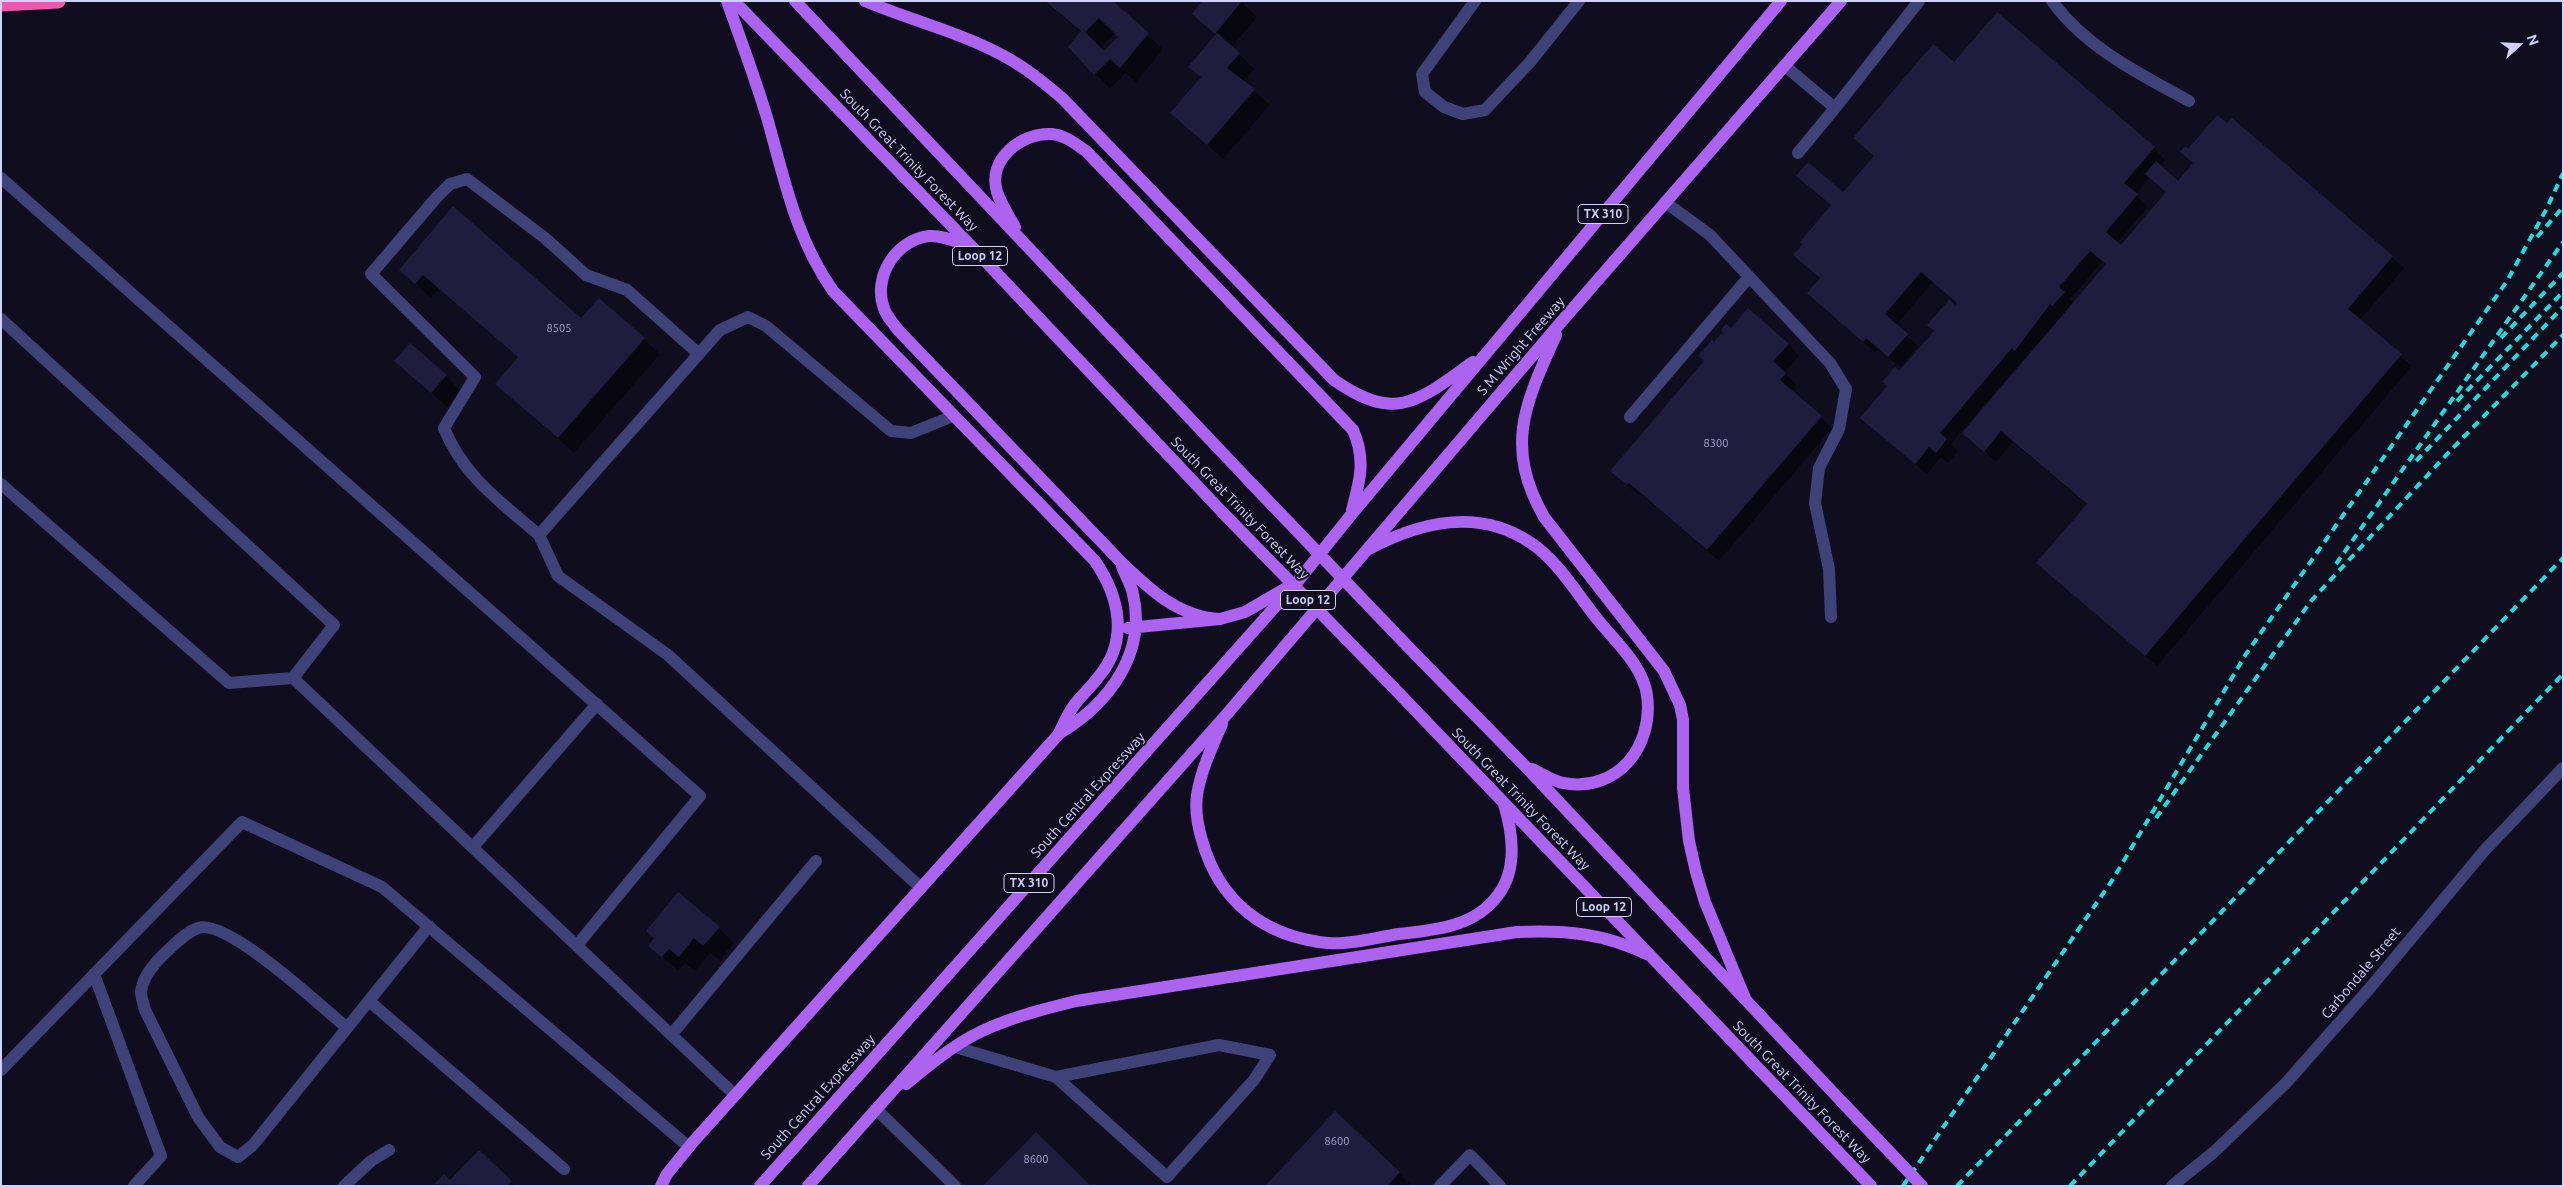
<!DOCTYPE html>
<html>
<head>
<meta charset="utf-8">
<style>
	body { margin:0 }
	#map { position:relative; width:2564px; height:1187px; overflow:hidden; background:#100e1e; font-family:Ubuntu,sans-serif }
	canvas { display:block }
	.frame { position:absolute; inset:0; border:2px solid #d1d1fa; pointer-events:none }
	.north { position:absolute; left:2494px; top:20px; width:50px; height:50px; -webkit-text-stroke:4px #100e1e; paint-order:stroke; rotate:70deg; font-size:14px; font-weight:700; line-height:20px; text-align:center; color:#d1d1fa }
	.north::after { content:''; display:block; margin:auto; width:18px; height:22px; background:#d1d1fa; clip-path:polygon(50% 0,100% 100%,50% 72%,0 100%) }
</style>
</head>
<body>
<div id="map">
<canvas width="2564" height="1187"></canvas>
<div class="frame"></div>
<div class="north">N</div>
</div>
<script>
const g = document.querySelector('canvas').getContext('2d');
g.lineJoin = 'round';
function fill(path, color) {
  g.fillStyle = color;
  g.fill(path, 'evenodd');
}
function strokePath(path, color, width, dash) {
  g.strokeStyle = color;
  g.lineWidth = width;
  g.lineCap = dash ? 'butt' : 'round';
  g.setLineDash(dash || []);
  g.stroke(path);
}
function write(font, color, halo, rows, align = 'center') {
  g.font = font + ' Ubuntu,sans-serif';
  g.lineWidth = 4;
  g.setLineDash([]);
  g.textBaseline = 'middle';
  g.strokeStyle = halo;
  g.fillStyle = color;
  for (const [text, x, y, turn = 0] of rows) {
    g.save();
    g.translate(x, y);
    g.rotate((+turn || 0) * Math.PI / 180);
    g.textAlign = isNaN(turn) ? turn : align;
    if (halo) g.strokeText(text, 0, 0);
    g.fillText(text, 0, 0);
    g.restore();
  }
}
fill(new Path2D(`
	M 1044,1 L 1111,1 L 1163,49 L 1136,82 L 1126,73 L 1110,89 L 1069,47 L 1081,32 ZM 1115,33 L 1120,37 L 1104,53 L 1099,48 Z
	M 1241,1 L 1257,17 L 1232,47 L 1254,69 L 1244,81 L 1270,105 L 1223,159 L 1172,113 L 1201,78 L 1190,67 L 1217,36 L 1193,14 Z
	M 1997,14 L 2154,148 L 2165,160 L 2160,166 L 2178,182 L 2194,164 L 2181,152 L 2189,150 L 2232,120 L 2404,268 L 2360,320 L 2412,366 L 2157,666 L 2038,563 L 2087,505 L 2013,442 L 1996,462 L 1964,433 L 2026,361 L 2024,359 L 1951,444 L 1958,451 L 1948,463 L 1941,457 L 1927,474 L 1873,429 L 1899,373 L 1958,304 L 1933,282 L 1896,325 L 1918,346 L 1900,367 L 1878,349 L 1875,352 L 1808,293 L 1821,279 L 1795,255 L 1832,206 L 1809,187 L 1844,194 L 1875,157 L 1854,138 L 1954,64 ZM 2150,177 L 2167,193 L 2122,247 L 2117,243 L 2148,207 L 2136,194 ZM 2103,261 L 2107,265 L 2074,304 L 2070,299 Z
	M 453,208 L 582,320 L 599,299 L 660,354 L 574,453 L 496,384 L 519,358 L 439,289 L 431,298 L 401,270 Z
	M 1731,330 L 1788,344 L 1799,356 L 1785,373 L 1797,385 L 1791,391 L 1832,428 L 1719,561 L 1641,494 L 1639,495 L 1623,482 L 1705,361 L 1714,344 L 1729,336 Z
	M 396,361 L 446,376 L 461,391 L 447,407 Z
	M 719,928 L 734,943 L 719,960 L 710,953 L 695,971 L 685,963 L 678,971 L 650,945 L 655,939 Z
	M 479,1152 L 515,1186 L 436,1184 L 444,1176 L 450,1182 Z
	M 1399,1173 L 1410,1184 L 1409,1186 L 1266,1186 Z`), '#0007');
fill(new Path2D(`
	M 1045,1 L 1113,1 L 1149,33 L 1120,68 L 1110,59 L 1094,75 L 1068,47 L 1081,31 ZM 1099,18 L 1118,37 L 1104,51 L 1085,32 Z
	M 1202,1 L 1242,1 L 1215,34 L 1192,14 Z
	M 1997,12 L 2155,147 L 2124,183 L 2138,194 L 2106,232 L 2121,245 L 2166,192 L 2145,174 L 2156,161 L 2178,181 L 2193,163 L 2180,152 L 2185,146 L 2188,149 L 2217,115 L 2227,123 L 2232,118 L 2393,256 L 2348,309 L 2402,354 L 2145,656 L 2036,563 L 2087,504 L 2001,431 L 1984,452 L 1962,433 L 2106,264 L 2090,251 L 2059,287 L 2065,292 L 2052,306 L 2050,304 L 2015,351 L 2012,348 L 1940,433 L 1947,439 L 1936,453 L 1929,447 L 1915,464 L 1860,418 L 1887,386 L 1882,382 L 1895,367 L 1899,371 L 1934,331 L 1927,325 L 1949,300 L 1955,305 L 1957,303 L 1921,272 L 1885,314 L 1908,334 L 1888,357 L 1866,338 L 1863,342 L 1807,293 L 1820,278 L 1793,255 L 1803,244 L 1800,242 L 1831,205 L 1796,176 L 1808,162 L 1843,192 L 1874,156 L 1853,138 L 1933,44 L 1954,62 Z
	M 1217,33 L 1240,53 L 1227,68 L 1255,89 L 1207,145 L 1170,113 L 1201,77 L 1188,67 Z
	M 453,206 L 581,318 L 599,298 L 645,338 L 558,438 L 495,384 L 518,357 L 423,275 L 415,284 L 399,270 Z
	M 1748,308 L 1789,344 L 1773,361 L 1786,373 L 1780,380 L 1822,416 L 1707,550 L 1629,483 L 1627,485 L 1610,471 L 1704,361 L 1698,356 L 1712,340 L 1714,342 L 1722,333 L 1725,335 L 1721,330 L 1726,324 L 1731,328 Z
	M 410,343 L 447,375 L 431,393 L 394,361 Z
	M 678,892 L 720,927 L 703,946 L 694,938 L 679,957 L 669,949 L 662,957 L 648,946 L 654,938 L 646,931 Z
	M 1335,1111 L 1400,1172 L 1387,1186 L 1265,1186 Z
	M 1036,1132 L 1091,1186 L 983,1186 Z
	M 479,1150 L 512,1181 L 507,1186 L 434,1184 L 444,1174 L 450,1180 Z`), '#201c3d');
strokePath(new Path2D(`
	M 1475,1 L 1422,74 L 1425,92 L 1444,107 L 1463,114 L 1485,110 L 1530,62 L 1579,1
	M 2052,1 C 2086,48 2140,74 2189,101
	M 1785,66 L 1835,108 L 1919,1
	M 1798,153 L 1835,108
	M 1,178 L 700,796 L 578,944
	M 1665,202 L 1710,235 L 1830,363 L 1846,389 L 1839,429 L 1819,468 L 1815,503 L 1829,569 L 1831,617
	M 1,319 L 334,625 L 293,678 L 229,683 L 1,484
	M 1630,417 L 1749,277
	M 539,535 C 501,502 463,476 444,428 L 475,377 L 371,274 L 436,198 L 450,184 L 467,179 L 545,238 L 586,275 L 627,290 L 699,354
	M 293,678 L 735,1095
	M 473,847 L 597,704
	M 921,888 L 668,655 L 558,576 L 539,535 L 720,330 L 748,317 L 766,326 L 891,431 L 911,433 L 953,416
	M 94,974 L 161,1156 L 134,1186
	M 369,1001 L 564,1169
	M 347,1028 C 322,1007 227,918 198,928 C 186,932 174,945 165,953 C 155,962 142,978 141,992 C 141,997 144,1005 145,1010 L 198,1117 L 220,1147 L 238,1157 L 253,1145 L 429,926
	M 672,1034 L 816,861
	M 955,1047 L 1056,1077 L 1167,1177 L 1254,1080 L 1270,1055 L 1219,1045 L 1056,1077
	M 1,1070 L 242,822 L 382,887 L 689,1147
	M 876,1109 L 955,1186
	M 344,1186 L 371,1161 L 389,1150
	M 1440,1186 L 1470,1155 L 1500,1186
	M 2172,1186 L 2214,1152 L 2286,1083 L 2369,989 L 2484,851 L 2563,768`), '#3e4279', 12);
strokePath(new Path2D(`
	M 734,1 L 972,247 L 1224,514
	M 795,1 L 1252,484
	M 865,1 C 910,20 959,32 1002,55 C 1025,67 1043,82 1062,98 L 1334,380 C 1397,424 1419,400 1473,362
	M 1015,227 C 1009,216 1001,204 997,192 C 987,159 1022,132 1052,134 C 1065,135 1077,145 1087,152 L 1353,430 C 1366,459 1360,481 1352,510
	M 969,246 C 957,242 942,235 929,236 C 895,240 871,279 885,311 C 888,318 894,324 898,330 L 1120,561 C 1149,589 1178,617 1220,619
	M 1556,335 C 1525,404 1504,446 1544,517 L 1664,671 L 1680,705 L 1683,720 L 1683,788 L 1689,841 L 1696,872 L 1705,902 L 1745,998
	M 1369,549 C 1420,522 1478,507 1531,543 C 1558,561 1577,594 1598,620 C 1615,641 1643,666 1647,695 C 1654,747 1617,793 1563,783 C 1552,781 1541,773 1532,769
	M 1128,628 L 1220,619 L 1245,612 L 1288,587
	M 1416,655 L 1525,766 L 1842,1102
	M 1392,686 L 1871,1186
	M 1222,724 C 1212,747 1201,770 1197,795 C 1195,810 1198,827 1202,840 C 1219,902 1265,937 1328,943 C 1350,945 1377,937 1399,934 C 1435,930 1475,927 1498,895 C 1518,869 1513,834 1504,804
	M 1060,733 C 1108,704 1147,654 1133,594 C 1131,584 1125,575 1122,566
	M 906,1084 C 932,1063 959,1040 991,1027 C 1019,1015 1048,1008 1076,1001 L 1517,932 C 1567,930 1603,933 1649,955
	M 661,1186 L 667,1174 L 693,1142 L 1058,735 C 1063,725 1068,713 1075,704 C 1083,694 1092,686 1100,675 C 1129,639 1119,596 1095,561 L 833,291 C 796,238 785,182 768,121 C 756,80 741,41 727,1
	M 760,1186 L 1298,581 L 1351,515 L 1781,1
	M 808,1186 L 1227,714 L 1562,321 L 1841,1`), '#ac63ef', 12);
strokePath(new Path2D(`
	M 1,4 L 58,1`), '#ee58af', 15);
strokePath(new Path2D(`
	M 2537,237 L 2563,207
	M 2501,338 L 2563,273
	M 2457,401 L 2563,292
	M 2416,461 L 2563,307
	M 2336,564 L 2563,242
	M 2156,818 L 2311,601 L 2449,452 L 2563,335
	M 1903,1186 L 2113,879 L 2246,654 L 2507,281 L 2547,208 L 2563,173
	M 1957,1186 L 2563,558
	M 2070,1186 L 2563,674`), '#17e0df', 4, [8, 6]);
strokePath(new Path2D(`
	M 1252,484 L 1416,655
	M 1224,514 L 1392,686
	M 1842,1102 L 1922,1186`), '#ac63ef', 12);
write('11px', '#a5a4cb', null, [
	["8505",559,328],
	["8300",1716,443],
	["8600",1337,1141],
	["8600",1036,1159]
]);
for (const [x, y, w] of [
	[1603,214,50],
	[980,256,55],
	[1308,600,55],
	[1029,883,50],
	[1604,907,55]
]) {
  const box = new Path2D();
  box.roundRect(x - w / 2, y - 9.5, w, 19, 4);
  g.fillStyle = '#100e1e';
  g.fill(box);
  strokePath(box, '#d1d1fa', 1);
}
write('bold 12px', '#d1d1fa', null, [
	["TX 310",1603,214],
	["Loop 12",980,256],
	["Loop 12",1308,600],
	["TX 310",1029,883],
	["Loop 12",1604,907]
]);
write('14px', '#d1d1fa', '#100e1e', [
	["South Great Trinity Forest Way",909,160,46],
	["S M Wright Freeway",1521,346,-49],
	["South Great Trinity Forest Way",1240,508,46],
	["South Central Expressway",1088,795,-48],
	["South Great Trinity Forest Way",1521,799,46],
	["Carbondale Street",2361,973,-50],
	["South Great Trinity Forest Way",1802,1092,46],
	["South Central Expressway",818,1097,-48]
]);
</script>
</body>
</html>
